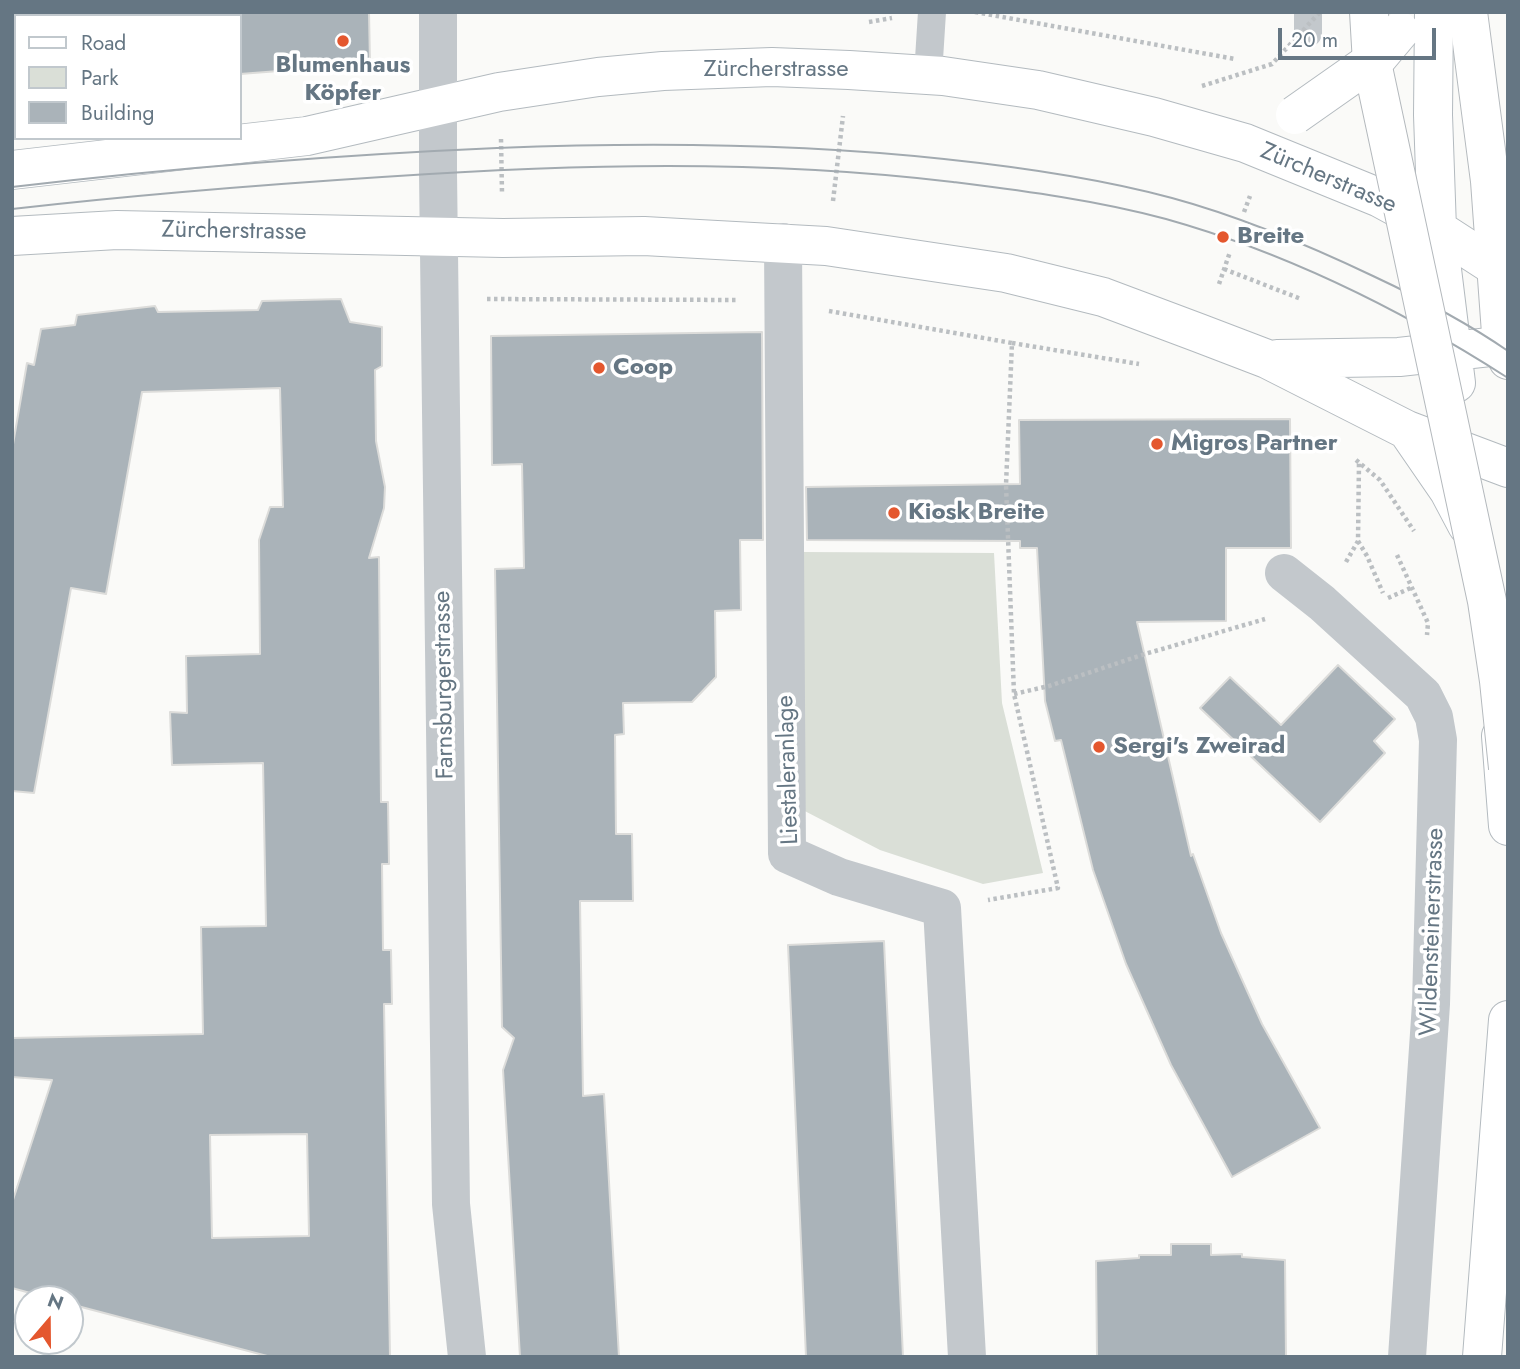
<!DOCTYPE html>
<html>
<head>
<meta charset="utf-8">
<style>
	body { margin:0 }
	#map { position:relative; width:1520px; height:1369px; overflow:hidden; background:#fafaf8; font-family:Jost,sans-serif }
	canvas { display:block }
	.frame { position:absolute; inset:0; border:14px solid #657683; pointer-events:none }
	.legend { position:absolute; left:14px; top:14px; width:228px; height:126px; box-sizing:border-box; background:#fff; border:2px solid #c1c8cd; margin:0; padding:9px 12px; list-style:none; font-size:21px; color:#657683 }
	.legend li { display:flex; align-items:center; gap:14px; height:35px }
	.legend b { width:35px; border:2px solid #c1c8cd }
	.north { position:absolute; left:14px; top:1285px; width:70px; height:70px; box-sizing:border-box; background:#fff; border:2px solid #c1c8cd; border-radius:50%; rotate:20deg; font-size:19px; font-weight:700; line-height:28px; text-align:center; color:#657683 }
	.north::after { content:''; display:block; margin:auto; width:24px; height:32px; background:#e4572e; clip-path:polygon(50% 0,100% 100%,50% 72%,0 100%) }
	.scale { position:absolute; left:1278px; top:28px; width:158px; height:32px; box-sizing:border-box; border:4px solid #657683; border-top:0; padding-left:9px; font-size:21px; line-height:24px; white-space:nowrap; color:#657683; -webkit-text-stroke:5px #fff; paint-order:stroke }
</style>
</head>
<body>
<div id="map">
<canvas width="1520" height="1369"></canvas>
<div class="frame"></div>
<ul class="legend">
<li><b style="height:9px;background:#fff"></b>Road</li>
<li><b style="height:19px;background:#dadfd7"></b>Park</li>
<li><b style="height:19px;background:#aab3b9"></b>Building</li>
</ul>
<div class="north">N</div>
<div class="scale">20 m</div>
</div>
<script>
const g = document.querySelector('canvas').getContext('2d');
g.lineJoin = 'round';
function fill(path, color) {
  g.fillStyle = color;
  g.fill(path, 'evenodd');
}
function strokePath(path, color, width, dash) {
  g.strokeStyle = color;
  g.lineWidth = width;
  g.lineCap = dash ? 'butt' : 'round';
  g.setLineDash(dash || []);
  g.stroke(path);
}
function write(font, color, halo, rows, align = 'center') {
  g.font = font + ' Jost,sans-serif';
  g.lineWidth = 7;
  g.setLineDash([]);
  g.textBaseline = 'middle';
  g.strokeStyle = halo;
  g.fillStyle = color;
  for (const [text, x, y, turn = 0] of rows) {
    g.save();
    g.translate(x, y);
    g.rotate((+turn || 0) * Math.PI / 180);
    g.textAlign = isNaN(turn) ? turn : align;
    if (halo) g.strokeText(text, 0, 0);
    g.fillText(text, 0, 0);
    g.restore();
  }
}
fill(new Path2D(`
	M 804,552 L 994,553 L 1002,703 L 1043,873 L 983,884 L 880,850 L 797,807 Z`), '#dadfd7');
const building = new Path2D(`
	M 240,12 L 369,12 L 370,64 L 240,74 Z
	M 341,299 L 350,322 L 382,327 L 382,366 L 375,370 L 376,441 L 385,487 L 384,508 L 369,558 L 379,557 L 381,802 L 388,802 L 389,864 L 382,864 L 383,950 L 391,950 L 392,1004 L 384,1004 L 390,1357 L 271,1357 L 70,1304 L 70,1299 L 52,1299 L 12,1288 L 12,1203 L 52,1080 L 12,1077 L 12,1038 L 203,1034 L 201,927 L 266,926 L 263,763 L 172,765 L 170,712 L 187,713 L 186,656 L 260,654 L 259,540 L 270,507 L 283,507 L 280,388 L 142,392 L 106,594 L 71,588 L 34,793 L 12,791 L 12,450 L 27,363 L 34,365 L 41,329 L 75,325 L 77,315 L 155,306 L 158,312 L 258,310 L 262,301 ZM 307,1134 L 309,1236 L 212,1238 L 210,1135 Z
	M 762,332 L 763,540 L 740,540 L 741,610 L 715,611 L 716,677 L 692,702 L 623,703 L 624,734 L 615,735 L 616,834 L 632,834 L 633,901 L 580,901 L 583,1096 L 604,1094 L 619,1357 L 520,1357 L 503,1070 L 514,1038 L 502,1027 L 495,569 L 524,568 L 522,464 L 492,465 L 491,336 Z
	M 1290,419 L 1291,548 L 1226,548 L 1226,621 L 1137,622 L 1191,856 L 1193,854 L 1221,933 L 1262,1024 L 1320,1128 L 1232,1177 L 1171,1065 L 1126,964 L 1093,870 L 1061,740 L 1055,741 L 1045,701 L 1037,548 L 1020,548 L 1020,541 L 807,540 L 806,487 L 1020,484 L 1019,420 Z
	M 1338,665 L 1395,719 L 1374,741 L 1385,753 L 1320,822 L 1200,708 L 1230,677 L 1281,725 Z
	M 884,941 L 903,1357 L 806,1357 L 788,945 Z
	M 1171,1244 L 1211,1244 L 1211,1255 L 1242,1254 L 1242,1257 L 1285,1260 L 1286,1357 L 1097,1357 L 1096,1261 L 1139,1258 L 1139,1255 L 1171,1255 Z`);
fill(building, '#aab3b9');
strokePath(building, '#dcdcda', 2);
const secondary = new Path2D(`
	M 1434,12 L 1433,115 L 1437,229 L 1456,383
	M 12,170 L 307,136 L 499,92 L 598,77 L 663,71 L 772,67 L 849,70 L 943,76 L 1038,90 L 1154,117 L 1245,143 L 1380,198 L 1437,229 L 1508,275
	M 12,236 L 117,230 L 503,238 L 644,236 L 826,246 L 1006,273 L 1103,297 L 1199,333 L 1267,359 L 1407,430 L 1508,468
	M 1277,359 L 1399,357 L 1508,345
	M 1407,430 L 1449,491 L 1467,525
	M 1501,736 L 1508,826
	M 1482,1357 L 1508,1020`);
const primary = new Path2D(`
	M 1468,12 L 1490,181 L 1502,347 L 1508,360`);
strokePath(secondary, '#b3babf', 40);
strokePath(primary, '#b5babe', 40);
strokePath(new Path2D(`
	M 975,12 L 1235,59
	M 869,22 L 892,18
	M 501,139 L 502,193
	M 833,201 L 843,116
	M 1244,212 L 1250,196
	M 1224,269 L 1301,299
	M 1219,284 L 1230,252
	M 487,299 L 737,300
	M 829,311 L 1012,343 L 1006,485 L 1014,694 L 1058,888 L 988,900
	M 1012,343 L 1139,364
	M 1356,460 L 1380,480 L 1414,531
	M 1358,541 L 1367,556 L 1383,593
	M 1397,555 L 1428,623 L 1427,635
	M 1346,562 L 1358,541 L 1359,462
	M 1388,598 L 1413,587
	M 1014,694 L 1049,686 L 1145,654 L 1265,619`), '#bbbfc2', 4.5, [3.5, 3.5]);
strokePath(new Path2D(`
	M 1308,12 L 1308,33
	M 928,75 L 932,12`), '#c3c8cc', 28);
strokePath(new Path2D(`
	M 438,12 L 438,173 L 451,1204 L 467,1357
	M 783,242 L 787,854 L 839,877 L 942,908 L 967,1357
	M 1284,573 L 1322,603 L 1423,695 L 1434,717 L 1438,740 L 1431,1004 L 1407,1357`), '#c3c8cc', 38);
strokePath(secondary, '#fff', 38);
strokePath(primary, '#fff', 38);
strokePath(new Path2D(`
	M 12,187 C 173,168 335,155 497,148 C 647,142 795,143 944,159 C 1020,167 1098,178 1172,198 C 1242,217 1308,245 1373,276 C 1420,298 1466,322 1508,351
	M 12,209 C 135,195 258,185 382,177 C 573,164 762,159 953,182 C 1024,191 1096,200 1166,219 C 1287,253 1402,310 1508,378`), '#a2aab0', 2);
const secondaryBridge = new Path2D(`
	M 1295,115 L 1379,56 L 1400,31`);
const highwayBridge = new Path2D(`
	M 1369,12 L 1372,63 L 1487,601 L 1499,681 L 1508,768`);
strokePath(secondaryBridge, '#b3babf', 40, []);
strokePath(highwayBridge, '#b4b9bd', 40, []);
strokePath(new Path2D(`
	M 1202,86 L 1272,64 L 1320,12`), '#bbbfc2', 4.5, [3.5, 3.5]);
strokePath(secondaryBridge, '#fff', 38);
strokePath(highwayBridge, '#fff', 38);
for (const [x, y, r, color] of [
	[343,41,7,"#e4572e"],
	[1223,237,7,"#e4572e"],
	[599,368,7,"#e4572e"],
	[1157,444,7,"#e4572e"],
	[894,513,7,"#e4572e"],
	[1099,747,7,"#e4572e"]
]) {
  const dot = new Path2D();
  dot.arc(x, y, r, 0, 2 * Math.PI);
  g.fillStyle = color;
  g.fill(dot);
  strokePath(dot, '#fff', 2.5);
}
write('bold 24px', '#657683', '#fff', [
	["Blumenhaus",343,66,"center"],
	["Köpfer",343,94,"center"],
	["Breite",1237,237],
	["Coop",613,368],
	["Migros Partner",1171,444],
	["Kiosk Breite",908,513],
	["Sergi's Zweirad",1113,747]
], 'left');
write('24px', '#657683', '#fff', [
	["Zürcherstrasse",776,70],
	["Zürcherstrasse",1328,179,23],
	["Zürcherstrasse",234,232,1],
	["Farnsburgerstrasse",445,685,-91],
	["Liestaleranlage",789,770,-92],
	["Wildensteinerstrasse",1433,932,-88]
]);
</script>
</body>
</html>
